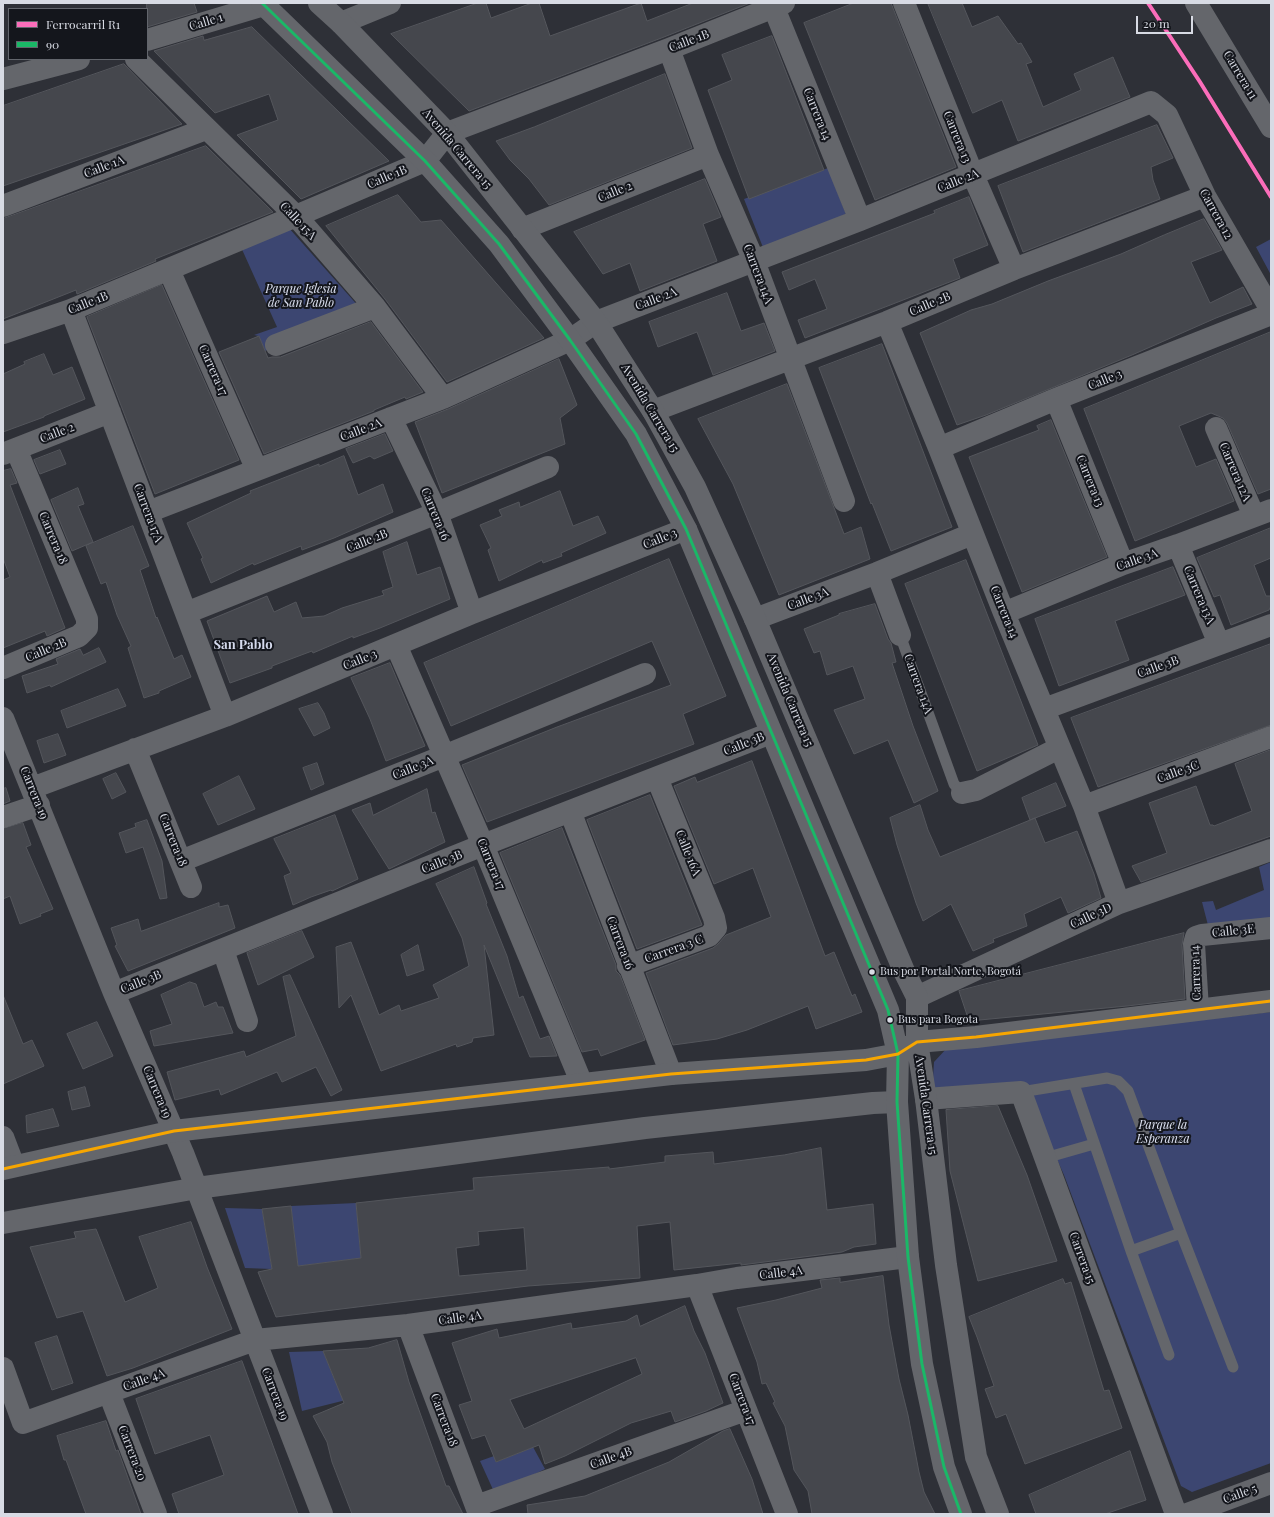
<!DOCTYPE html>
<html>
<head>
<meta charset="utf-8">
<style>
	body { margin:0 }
	#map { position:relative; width:1274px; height:1517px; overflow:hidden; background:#2e3037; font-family:"Playfair Display",serif }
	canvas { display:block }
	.frame { position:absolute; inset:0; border:4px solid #d8dbe4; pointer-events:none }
	.legend { position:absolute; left:8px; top:8px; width:140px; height:52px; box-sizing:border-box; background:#14161c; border:1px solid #62656c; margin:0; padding:5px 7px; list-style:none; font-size:12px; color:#d8dbe4 }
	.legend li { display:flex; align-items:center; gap:8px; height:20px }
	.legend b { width:20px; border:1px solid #62656c }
	.scale { position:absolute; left:1136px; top:16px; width:57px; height:18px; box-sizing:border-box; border:2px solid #d8dbe4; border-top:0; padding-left:5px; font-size:12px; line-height:14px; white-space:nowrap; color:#d8dbe4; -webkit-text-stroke:3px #14161c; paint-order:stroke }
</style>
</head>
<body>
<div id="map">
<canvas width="1274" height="1517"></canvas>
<div class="frame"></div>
<ul class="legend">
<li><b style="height:5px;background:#fb6dba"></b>Ferrocarril R1</li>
<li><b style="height:5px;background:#1ab867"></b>90</li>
</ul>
<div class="scale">20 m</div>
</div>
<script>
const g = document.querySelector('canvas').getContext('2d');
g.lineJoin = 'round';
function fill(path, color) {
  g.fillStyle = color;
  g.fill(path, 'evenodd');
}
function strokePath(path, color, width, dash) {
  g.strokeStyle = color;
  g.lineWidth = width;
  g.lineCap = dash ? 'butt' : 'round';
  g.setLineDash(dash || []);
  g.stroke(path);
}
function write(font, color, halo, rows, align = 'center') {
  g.font = font + ' "Playfair Display",serif';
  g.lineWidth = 4;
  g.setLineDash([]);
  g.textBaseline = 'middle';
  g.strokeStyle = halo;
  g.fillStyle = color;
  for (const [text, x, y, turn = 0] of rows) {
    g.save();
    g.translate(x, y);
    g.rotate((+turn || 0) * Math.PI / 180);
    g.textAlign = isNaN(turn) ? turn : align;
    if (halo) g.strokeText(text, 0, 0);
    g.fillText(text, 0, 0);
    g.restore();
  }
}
fill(new Path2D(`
	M 828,168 L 846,214 L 764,250 L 744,199 Z
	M 288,227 L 360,308 L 265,351 L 259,336 L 254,335 L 277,327 L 240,245 Z
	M 1271,239 L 1271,275 L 1256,247 Z
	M 1271,862 L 1271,923 L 1210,933 L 1202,902 L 1213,901 L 1216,910 L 1264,890 L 1259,867 Z
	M 1271,1012 L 1271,1463 L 1192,1492 L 1181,1486 L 1064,1175 L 1023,1083 L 932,1094 L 934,1062 L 947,1048 Z
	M 356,1203 L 361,1258 L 298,1266 L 291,1206 Z
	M 225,1208 L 262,1209 L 272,1269 L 245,1268 Z
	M 323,1351 L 335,1381 L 362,1396 L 302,1411 L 289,1352 Z
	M 533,1447 L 545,1469 L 495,1494 L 480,1461 L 494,1456 L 496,1462 Z`), '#3c4671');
const building = new Path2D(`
	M 147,3 L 194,3 L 197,12 L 147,27 Z
	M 478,3 L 486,3 L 491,18 L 532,3 L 539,3 L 550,36 L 641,3 L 647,21 L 693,3 L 750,3 L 664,37 L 469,111 L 391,34 Z
	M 854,3 L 891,3 L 956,167 L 875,200 L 804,23 Z
	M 928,3 L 962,3 L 972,27 L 998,16 L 1018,44 L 1021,43 L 1032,62 L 1026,64 L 1043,107 L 1081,90 L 1074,74 L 1113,57 L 1130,97 L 1018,141 L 1002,100 L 973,113 Z
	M 252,27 L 389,161 L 301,199 L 237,135 L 278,120 L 269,94 L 215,113 L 154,51 L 203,36 L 204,40 Z
	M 772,36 L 824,170 L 749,199 L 708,90 L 732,80 L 722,55 Z
	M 124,64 L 182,124 L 3,186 L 3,106 Z
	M 665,74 L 692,148 L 549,205 L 529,179 L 510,160 L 496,141 L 534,127 Z
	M 1157,125 L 1173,158 L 1151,167 L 1153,180 L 1160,199 L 1023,252 L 998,186 Z
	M 206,146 L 273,212 L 155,259 L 156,261 L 77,294 L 76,290 L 3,319 L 3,219 Z
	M 705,179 L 721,217 L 703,224 L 717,261 L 640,291 L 630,263 L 603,274 L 574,232 Z
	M 398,195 L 421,222 L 441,220 L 544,338 L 447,382 L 385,299 L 326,226 Z
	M 969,197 L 988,245 L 953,259 L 960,278 L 805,338 L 798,320 L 827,309 L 815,279 L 789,290 L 782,272 L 935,213 L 934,211 Z
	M 1204,219 L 1222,250 L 1191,262 L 1210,303 L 1243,287 L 1252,304 L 1216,318 L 1132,355 L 986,415 L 957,425 L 920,333 L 971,310 L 992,304 L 1048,281 L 1121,254 L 1164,235 Z
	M 162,285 L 239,460 L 155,494 L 87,317 Z
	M 727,293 L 741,331 L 764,323 L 775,351 L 713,375 L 697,332 L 658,347 L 649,322 Z
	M 371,322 L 423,392 L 406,399 L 405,397 L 374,410 L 374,411 L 264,454 L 219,352 L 259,336 L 268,358 L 272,357 L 280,357 Z
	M 1271,332 L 1271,489 L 1258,494 L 1227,423 L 1223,418 L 1211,413 L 1179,426 L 1196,467 L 1216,459 L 1234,501 L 1135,541 L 1084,409 Z
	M 882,344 L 952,527 L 891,551 L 872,503 L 871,504 L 819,368 Z
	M 44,354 L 53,375 L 72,367 L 85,399 L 44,416 L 44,417 L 3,432 L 3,374 L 25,364 L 24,362 Z
	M 559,359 L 577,405 L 560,418 L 565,444 L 442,493 L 415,422 L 448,409 Z
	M 787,384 L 844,534 L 861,527 L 870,559 L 779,595 L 733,484 L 698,419 Z
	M 1051,420 L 1107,557 L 1022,592 L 969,457 L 1039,430 L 1037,426 Z
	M 385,434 L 393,451 L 374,459 L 370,456 L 353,463 L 346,449 Z
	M 60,450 L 66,464 L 40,474 L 34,460 Z
	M 344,456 L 358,495 L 383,484 L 393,512 L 334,538 L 302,550 L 301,546 L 254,565 L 253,563 L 211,583 L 201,559 L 203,558 L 187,523 L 251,493 L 250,491 L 319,464 L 319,466 Z
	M 11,469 L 17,483 L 10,485 L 65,628 L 47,636 L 45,631 L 3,648 L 3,580 L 10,577 L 3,558 L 3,471 Z
	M 78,488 L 84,504 L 78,506 L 93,542 L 72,551 L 51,500 Z
	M 560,491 L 573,526 L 598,516 L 606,533 L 561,553 L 562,556 L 543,563 L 542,560 L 499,581 L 488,550 L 491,548 L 480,525 L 502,516 L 499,510 L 519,502 L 520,507 Z
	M 133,526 L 149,566 L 140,570 L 156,618 L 157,617 L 174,659 L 182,655 L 191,677 L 159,691 L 159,693 L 144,698 L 128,648 L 131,646 L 117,615 L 106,582 L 101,584 L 86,546 Z
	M 1271,528 L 1271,558 L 1254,565 L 1266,596 L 1271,596 L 1271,606 L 1269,610 L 1231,625 L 1220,595 L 1214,597 L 1197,558 Z
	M 407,542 L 417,575 L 440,567 L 450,599 L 380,628 L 353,638 L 353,636 L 313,653 L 312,651 L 272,666 L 272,668 L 230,683 L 207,621 L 267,596 L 274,612 L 296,602 L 302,618 L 324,616 L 342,608 L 384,595 L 382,591 L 393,587 L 383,552 Z
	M 669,559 L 726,696 L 683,714 L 694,744 L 487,822 L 462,765 L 557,727 L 671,685 L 652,641 L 451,726 L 424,663 Z
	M 966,560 L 1038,745 L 977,771 L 905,584 Z
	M 1173,567 L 1185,595 L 1115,621 L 1129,660 L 1059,686 L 1035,619 Z
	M 875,604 L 888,639 L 891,643 L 896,662 L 892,663 L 913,726 L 938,791 L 914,803 L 888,740 L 854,754 L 834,710 L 865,699 L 853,666 L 827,675 L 820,651 L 814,653 L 804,629 L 839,615 L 839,614 Z
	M 1271,644 L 1271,725 L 1098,787 L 1071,718 Z
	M 99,648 L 106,662 L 51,687 L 50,685 L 27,693 L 22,676 L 58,664 L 56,659 L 80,649 L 83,655 Z
	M 390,663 L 425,746 L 386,761 L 370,719 L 351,678 Z
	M 118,689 L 126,706 L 67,728 L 61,711 Z
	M 318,703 L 324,713 L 330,728 L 314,736 L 299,709 Z
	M 58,734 L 66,755 L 44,763 L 37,741 Z
	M 1271,750 L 1271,836 L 1141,882 L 1132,866 L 1167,853 L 1149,803 L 1196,786 L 1210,825 L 1213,825 L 1214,826 L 1252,811 L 1235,764 Z
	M 752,761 L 825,956 L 834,952 L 852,996 L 855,994 L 862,1012 L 816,1029 L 808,1006 L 747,1030 L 717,1039 L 673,1045 L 646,973 L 713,948 L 718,944 L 726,935 L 771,917 L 753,868 L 714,884 L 674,786 L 695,777 L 697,782 Z
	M 317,763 L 324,784 L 311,790 L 303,768 Z
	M 116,773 L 126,792 L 112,799 L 103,779 Z
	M 239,776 L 255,809 L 218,825 L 203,794 Z
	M 1056,783 L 1066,806 L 1030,820 L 1022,798 Z
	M 6,788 L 10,801 L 3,804 L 3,789 Z
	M 427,789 L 432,813 L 435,812 L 445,842 L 389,869 L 352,810 L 370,803 L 373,815 Z
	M 650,795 L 702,925 L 637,949 L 587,820 Z
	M 920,805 L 928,830 L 940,857 L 1035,818 L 1045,843 L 1077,831 L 1094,874 L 1101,898 L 1068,913 L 1061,897 L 1024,914 L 1027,926 L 993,939 L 994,942 L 973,951 L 951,904 L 923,921 L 916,903 L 897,845 L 890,818 Z
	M 335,815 L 358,879 L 332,891 L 331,890 L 311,897 L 293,905 L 284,876 L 291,873 L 274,839 Z
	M 147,820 L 162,861 L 167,898 L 160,899 L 143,847 L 126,853 L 119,833 L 136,827 L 135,824 Z
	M 23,823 L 31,845 L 26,847 L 53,909 L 40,914 L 41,916 L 20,924 L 10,896 L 3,899 L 3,829 Z
	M 562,828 L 616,965 L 616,971 L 620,975 L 645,1040 L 601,1056 L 598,1049 L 582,1052 L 500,853 Z
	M 474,867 L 487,903 L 486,904 L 507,956 L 519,998 L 523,996 L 540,1039 L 549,1036 L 557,1056 L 530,1057 L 484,945 L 494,1035 L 473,1038 L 472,1042 L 457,1047 L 456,1044 L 381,1071 L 351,995 L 339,1008 L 336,947 L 351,942 L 379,1015 L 399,1005 L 401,1011 L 439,998 L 433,985 L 469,966 L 462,938 L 436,884 Z
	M 219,903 L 219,907 L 228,905 L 235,928 L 128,971 L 115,946 L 117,945 L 111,928 L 138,919 L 141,931 Z
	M 302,931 L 314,957 L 258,985 L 247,953 Z
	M 1184,933 L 1182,945 L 1185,999 L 1127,1006 L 969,1021 L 959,991 Z
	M 418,945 L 424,970 L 407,976 L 401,955 Z
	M 290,975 L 342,1090 L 331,1096 L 316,1067 L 282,1082 L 277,1072 L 221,1095 L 219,1089 L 175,1100 L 167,1072 L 244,1051 L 246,1057 L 296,1036 L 283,977 Z
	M 190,982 L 196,984 L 204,1007 L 216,1002 L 218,1007 L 223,1007 L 233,1033 L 154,1046 L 150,1031 L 172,1024 L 161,995 Z
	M 3,995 L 23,1044 L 32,1040 L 44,1066 L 3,1084 Z
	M 97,1022 L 113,1056 L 83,1069 L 67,1034 Z
	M 85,1087 L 90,1106 L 72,1110 L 68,1092 Z
	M 998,1106 L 1027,1175 L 1057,1261 L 978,1281 L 950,1171 L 946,1110 Z
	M 53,1109 L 59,1126 L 27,1133 L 26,1116 Z
	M 821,1148 L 827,1210 L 873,1204 L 876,1244 L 854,1247 L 842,1252 L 741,1265 L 741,1263 L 674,1270 L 670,1222 L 637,1226 L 640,1278 L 528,1286 L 276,1317 L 258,1272 L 272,1269 L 262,1209 L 291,1206 L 298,1266 L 361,1258 L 356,1203 L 474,1190 L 473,1178 L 609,1167 L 609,1169 L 665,1162 L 665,1156 L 713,1152 L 714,1164 L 784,1155 ZM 524,1228 L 527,1270 L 459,1276 L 456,1248 L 479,1245 L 478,1232 Z
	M 191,1222 L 207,1267 L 232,1329 L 133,1368 L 107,1376 L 83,1311 L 57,1318 L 30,1247 L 76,1238 L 74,1232 L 96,1229 L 125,1302 L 158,1288 L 139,1237 Z
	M 883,1276 L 889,1325 L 899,1379 L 908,1415 L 919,1472 L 924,1492 L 935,1514 L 812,1514 L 808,1491 L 794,1470 L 785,1426 L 773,1403 L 775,1402 L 766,1383 L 762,1384 L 757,1362 L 737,1308 L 776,1300 L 822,1288 L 820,1280 L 840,1278 L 840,1282 Z
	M 1063,1279 L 1065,1284 L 1071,1282 L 1104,1391 L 1109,1390 L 1122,1428 L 1025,1464 L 1006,1414 L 996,1418 L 985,1389 L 994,1386 L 977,1337 L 969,1317 Z
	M 685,1306 L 694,1331 L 705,1353 L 723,1403 L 706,1411 L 675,1422 L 671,1411 L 631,1423 L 565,1456 L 545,1464 L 539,1445 L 496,1462 L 485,1435 L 472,1439 L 459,1405 L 472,1401 L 452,1343 L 497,1329 L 499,1338 L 571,1323 L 572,1329 L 626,1321 L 637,1315 L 640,1326 ZM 636,1358 L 642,1374 L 524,1429 L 510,1400 Z
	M 57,1336 L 73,1383 L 52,1390 L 35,1343 Z
	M 397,1340 L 409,1382 L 446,1486 L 449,1486 L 463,1514 L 352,1514 L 332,1462 L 327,1442 L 313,1416 L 344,1403 L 323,1351 L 368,1348 Z
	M 242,1361 L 298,1514 L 179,1514 L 172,1494 L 224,1475 L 210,1435 L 155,1454 L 136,1399 Z
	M 106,1421 L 116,1451 L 118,1450 L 141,1514 L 86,1514 L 66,1460 L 64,1460 L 57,1436 Z
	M 730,1429 L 752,1479 L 763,1514 L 528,1514 L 527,1505 L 585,1496 L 669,1462 L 723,1431 Z
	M 1130,1451 L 1146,1500 L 1105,1514 L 1036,1514 L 1029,1495 Z`);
fill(building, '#45474d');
strokePath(building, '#54565c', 1);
strokePath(new Path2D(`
	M 900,635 L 954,784 L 962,793
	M 1074,1084 L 1131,1251 L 1169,1355
	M 1021,1092 L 1107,1078 L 1118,1081 L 1128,1091 L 1181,1233 L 1131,1251
	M 1045,1158 L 1094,1144
	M 1181,1233 L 1233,1367`), '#64666b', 11);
strokePath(new Path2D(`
	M 904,3 L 973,175 L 1014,269
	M 1196,3 L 1271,127
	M 774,8 L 860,220
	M 341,23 L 390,3
	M 147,40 L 264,5
	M 669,49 L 708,155 L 754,261 L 844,501
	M 136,59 L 296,216 L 375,307 L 443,398
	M 3,79 L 79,59
	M 3,206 L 206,129
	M 522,229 L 708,155
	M 169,270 L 257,470
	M 71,310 L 225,716
	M 887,322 L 939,448 L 1004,613 L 1084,806 L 1119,903
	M 3,333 L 71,310 L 296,216 L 425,161 L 447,133 L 669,49 L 784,3
	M 276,345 L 375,307
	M 1056,399 L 1123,564
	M 653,411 L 887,322 L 1014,269 L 1205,196
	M 391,418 L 437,513 L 472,613
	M 1216,428 L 1254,516
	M 939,448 L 1056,399 L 1271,314
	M 3,454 L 110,412
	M 148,512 L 443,398 L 570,340 L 596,322 L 860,220 L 1151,102 L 1167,115 L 1205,196 L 1271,310
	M 1178,545 L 1219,644
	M 877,573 L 900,635
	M 186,613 L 437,513 L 548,467
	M 1004,613 L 1123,564 L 1178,545 L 1271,510
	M 755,619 L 877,573 L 972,534
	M 396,645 L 483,845 L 582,1084
	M 3,668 L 79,636 L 87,628 L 87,619 L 16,449
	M 1044,709 L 1271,625
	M 3,718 L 114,993 L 183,1153 L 322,1514
	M 135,749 L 191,887
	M 32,788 L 225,716 L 472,613 L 686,529
	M 962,793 L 976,790 L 1059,748
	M 1084,806 L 1271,737
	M 570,811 L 671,1074
	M 3,817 L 39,805
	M 181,861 L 444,756 L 645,674
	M 223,950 L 247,1021
	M 628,966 L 709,936 L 716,928 L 714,918 L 657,778
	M 114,993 L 483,845 L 771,733
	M 917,997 L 1119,903 L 1271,850
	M 1198,1009 L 1194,944 L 1196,937 L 1202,935 L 1271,928
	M 917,1042 L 976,1037 L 1271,1001
	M 926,1099 L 1021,1092 L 1176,1514
	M 3,1137 L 14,1166
	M 3,1223 L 197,1188 L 645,1128 L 873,1103 L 897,1102
	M 697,1285 L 787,1514
	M 408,1325 L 479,1514
	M 3,1368 L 23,1423 L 255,1340 L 408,1325 L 697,1285 L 737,1278 L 908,1257
	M 109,1393 L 156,1514
	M 476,1506 L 746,1410
	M 1187,1514 L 1271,1483`), '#64666b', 22);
strokePath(new Path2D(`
	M 262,3 L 425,161 L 499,244 L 570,340 L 636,434 L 686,529 L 888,1010 L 898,1054 L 897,1102 L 908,1257 L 922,1364 L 944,1467 L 961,1514
	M 319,3 L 341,23 L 447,133 L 596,322 L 653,411 L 695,487 L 755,619 L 904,971 L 917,997 L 917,1042 L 926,1099 L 946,1265 L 976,1457 L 998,1514
	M 3,1169 L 174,1131 L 671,1074 L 866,1060 L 898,1054 L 910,1046`), '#64666b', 22);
strokePath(new Path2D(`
	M 262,3 L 425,161 L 499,244 L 570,340 L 636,434 L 686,529 L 888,1010 L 898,1054 L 897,1102 L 908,1257 L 922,1364 L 944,1467 L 961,1514`), '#1ab867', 3);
strokePath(new Path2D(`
	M 3,1169 L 174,1131 L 671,1074 L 866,1060 L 898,1054 L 917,1042 L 976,1037 L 1271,1001`), '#f7a600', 3);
strokePath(new Path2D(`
	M 1148,3 L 1200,82 L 1271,197`), '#fb6dba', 4);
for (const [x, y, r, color] of [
	[872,972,3.5,"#d8dbe4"],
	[890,1020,3.5,"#d8dbe4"]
]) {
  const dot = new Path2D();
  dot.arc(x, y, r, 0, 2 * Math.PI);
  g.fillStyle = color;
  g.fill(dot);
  strokePath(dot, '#14161c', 1.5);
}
write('11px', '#d8dbe4', '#14161c', [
	["Bus por Portal Norte, Bogotá",880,972],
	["Bus para Bogota",898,1020]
], 'left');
write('12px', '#d8dbe4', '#14161c', [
	["Calle 1",206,22,-17],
	["Calle 1B",689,41,-21],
	["Carrera 11",1240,75,59],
	["Carrera 14",817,114,68],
	["Carrera 13",957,137,68],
	["Avenida Carrera 15",457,149,50],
	["Calle 1A",104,167,-21],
	["Calle 1B",387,177,-23],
	["Calle 2A",958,181,-22],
	["Calle 2",615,192,-22],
	["Carrera 12",1216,214,61],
	["Calle 15A",298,221,47],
	["Carrera 14A",758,274,69],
	["Calle 2A",656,299,-21],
	["Calle 1B",88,303,-22],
	["Calle 2B",930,304,-23],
	["Carrera 17",213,370,66],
	["Calle 3",1105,380,-22],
	["Avenida Carrera 15",650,408,59],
	["Calle 2A",361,430,-21],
	["Calle 2",57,433,-21],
	["Carrera 12A",1235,472,67],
	["Carrera 13",1090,481,68],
	["Carrera 17A",148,513,69],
	["Carrera 16",435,514,67],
	["Carrera 18",53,538,67],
	["Calle 3",660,539,-22],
	["Calle 2B",367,541,-22],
	["Calle 3A",1137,560,-20],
	["Carrera 13A",1199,595,67],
	["Calle 3A",808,599,-21],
	["Carrera 14",1004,612,68],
	["Calle 2B",46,650,-23],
	["Calle 3",360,660,-22],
	["Calle 3B",1158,667,-20],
	["Carrera 14A",918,684,70],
	["Avenida Carrera 15",790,700,67],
	["Calle 3B",744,744,-22],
	["Calle 3A",413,768,-22],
	["Calle 3C",1178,772,-20],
	["Carrera 19",34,793,68],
	["Carrera 18",173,840,68],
	["Calle 16A",688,853,68],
	["Calle 3B",442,862,-22],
	["Carrera 17",491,864,67],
	["Calle 3D",1091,916,-25],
	["Calle 3E",1233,931,-6],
	["Carrera 16",620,943,69],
	["Carrera 3 C",674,949,-20],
	["Carrera 14",1196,973,-92],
	["Calle 3B",141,982,-22],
	["Carrera 19",157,1092,67],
	["Avenida Carrera 15",926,1105,82],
	["Carrera 15",1082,1258,70],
	["Calle 4A",781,1273,-7],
	["Calle 4A",460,1318,-8],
	["Calle 4A",144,1380,-20],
	["Carrera 19",275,1394,69],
	["Carrera 17",742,1399,69],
	["Carrera 18",444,1420,69],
	["Carrera 20",132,1453,69],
	["Calle 4B",611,1458,-20],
	["Calle 5",1240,1494,-20]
]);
write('italic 12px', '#dde2f2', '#14161c', [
	["Parque Iglesia",301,289],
	["de San Pablo",301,303],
	["Parque la",1163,1125],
	["Esperanza",1163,1139]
]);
write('bold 13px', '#d5daed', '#14161c', [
	["San Pablo",243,645]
]);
</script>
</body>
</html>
